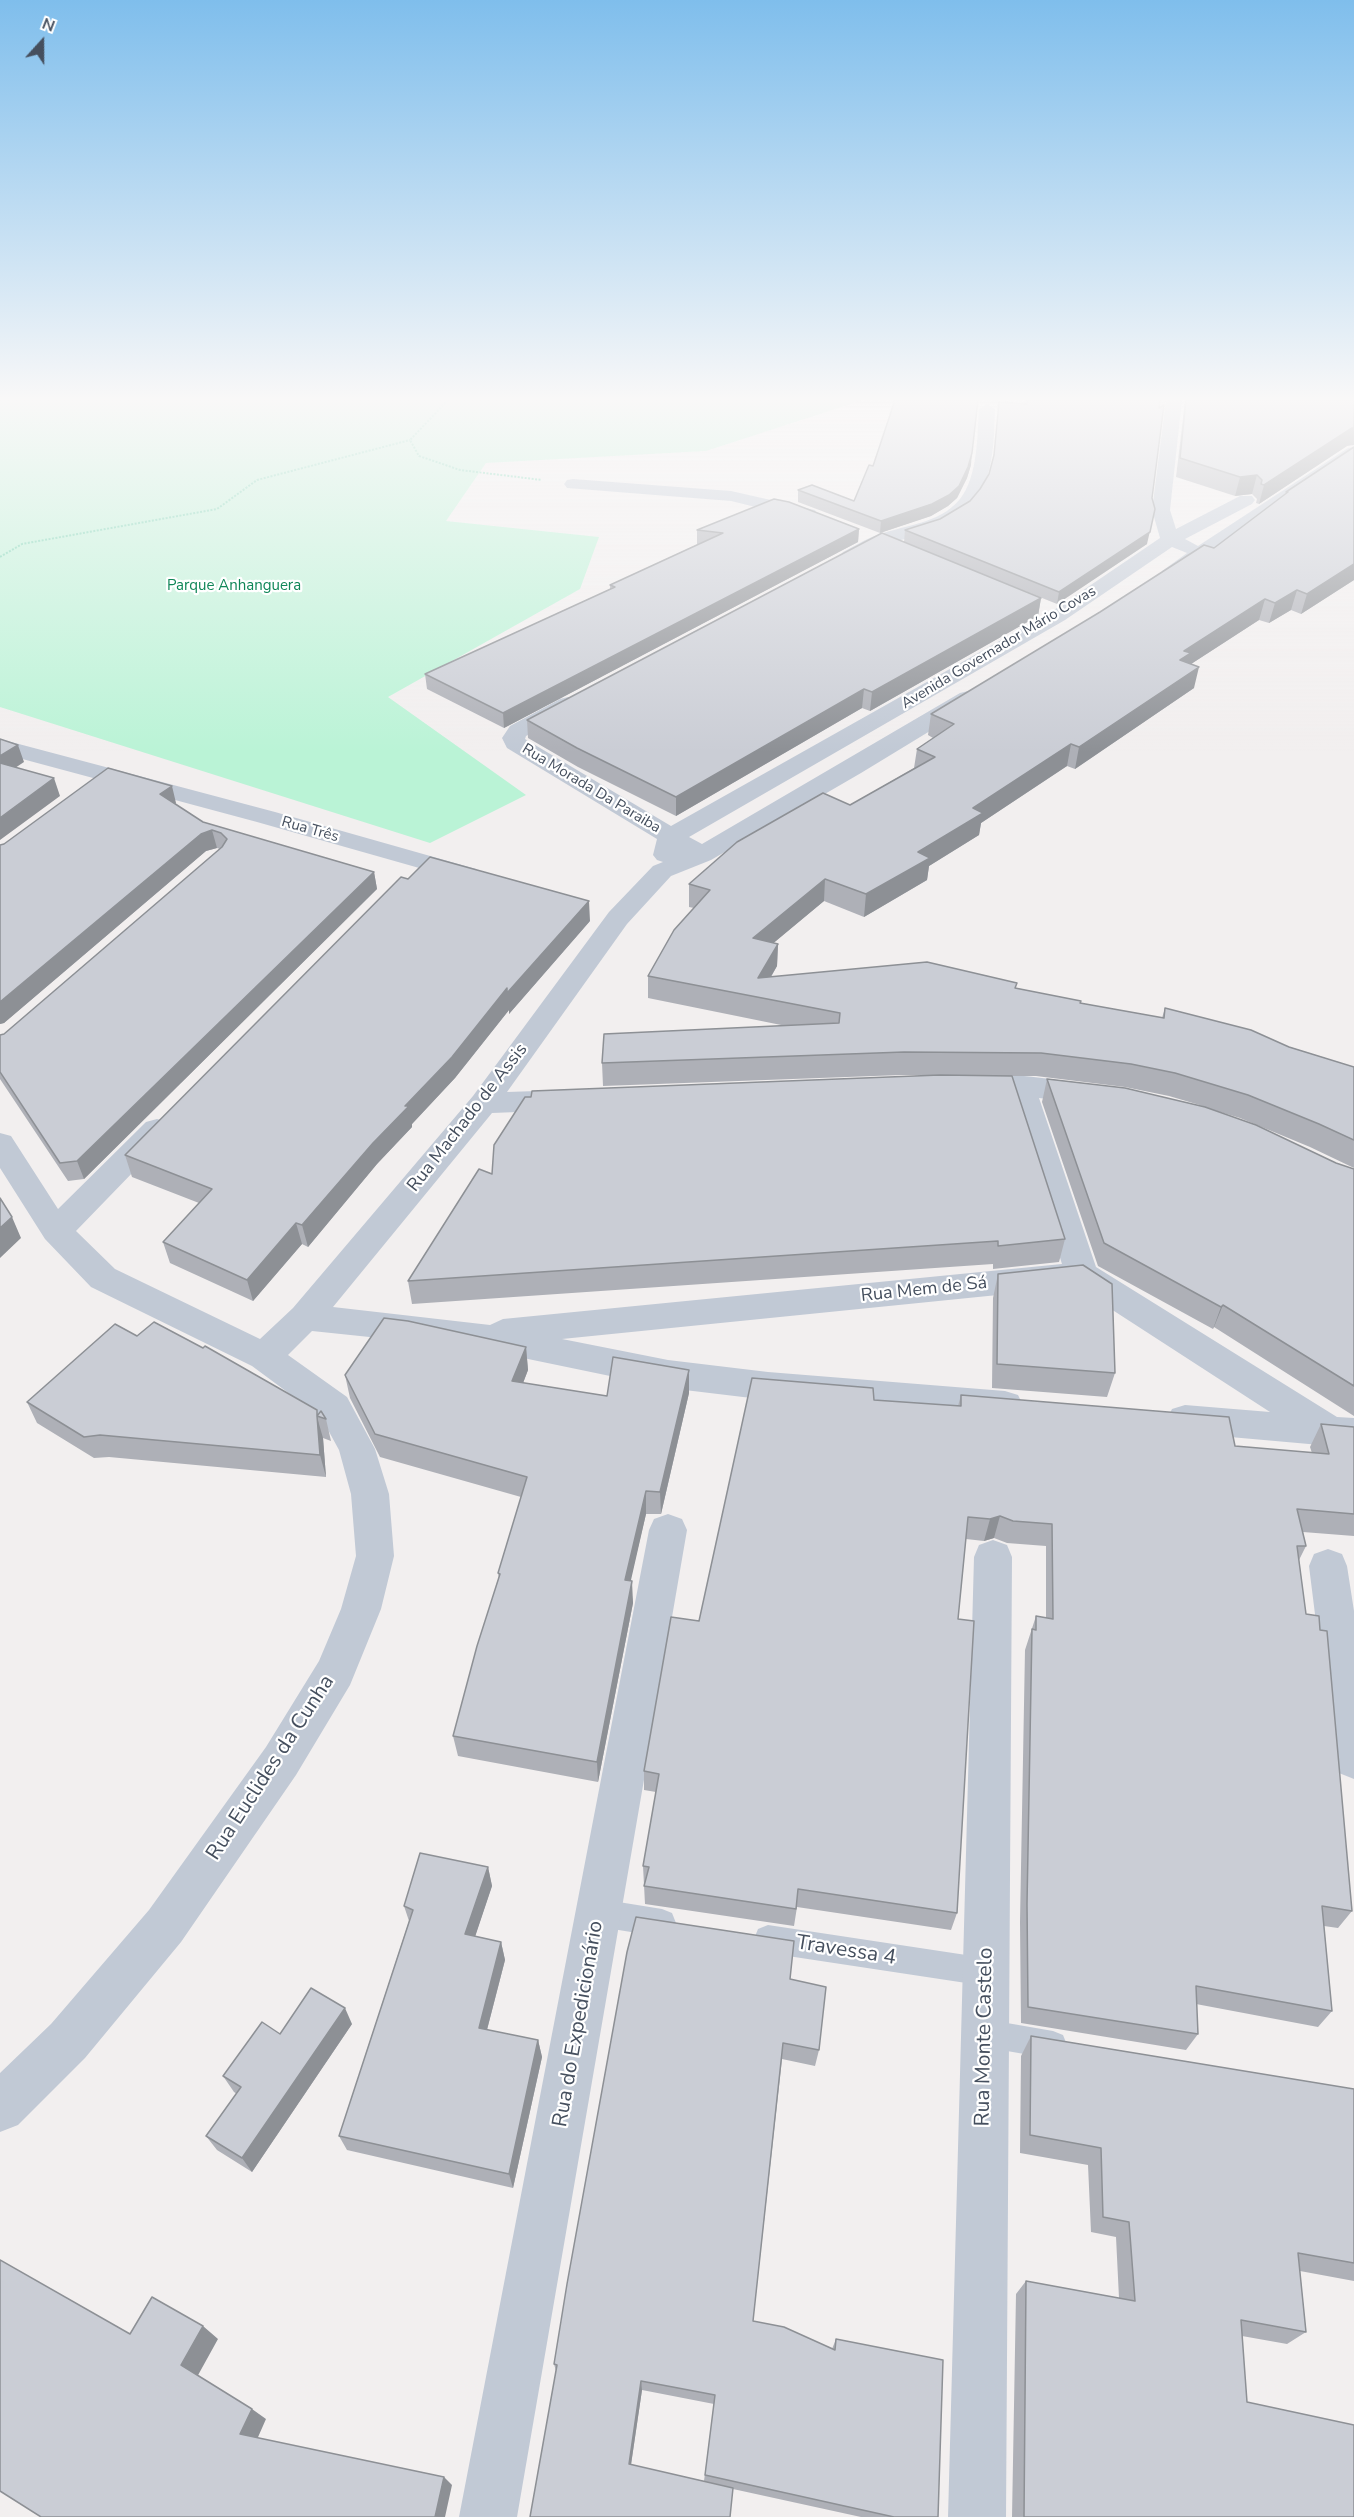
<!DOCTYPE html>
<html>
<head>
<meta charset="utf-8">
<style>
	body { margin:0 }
	#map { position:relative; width:1354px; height:2517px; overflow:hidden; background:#f2efef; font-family:"Nunito Sans",sans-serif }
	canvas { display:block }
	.north { position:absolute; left:12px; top:12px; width:60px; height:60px; -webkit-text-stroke:4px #fff; paint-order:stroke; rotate:21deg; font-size:16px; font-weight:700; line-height:24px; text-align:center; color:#454f5e }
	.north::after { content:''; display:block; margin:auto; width:21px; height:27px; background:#454f5e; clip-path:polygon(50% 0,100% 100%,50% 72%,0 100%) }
</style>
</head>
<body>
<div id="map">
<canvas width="1354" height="2517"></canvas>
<div class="north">N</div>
</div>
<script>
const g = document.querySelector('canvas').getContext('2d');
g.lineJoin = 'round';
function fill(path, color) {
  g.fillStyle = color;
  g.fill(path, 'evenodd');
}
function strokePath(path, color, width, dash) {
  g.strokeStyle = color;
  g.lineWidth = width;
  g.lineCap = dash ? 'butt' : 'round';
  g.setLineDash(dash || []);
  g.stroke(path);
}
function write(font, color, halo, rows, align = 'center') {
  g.font = font + ' "Nunito Sans",sans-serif';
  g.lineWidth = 4.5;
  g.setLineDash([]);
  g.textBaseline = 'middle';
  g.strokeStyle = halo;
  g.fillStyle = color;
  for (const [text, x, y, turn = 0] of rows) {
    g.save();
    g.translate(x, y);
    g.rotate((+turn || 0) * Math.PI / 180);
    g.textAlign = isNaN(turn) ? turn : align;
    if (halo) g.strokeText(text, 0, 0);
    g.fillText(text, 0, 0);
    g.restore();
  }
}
fill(new Path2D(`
	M 0,400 L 863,400 L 706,451 L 486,463 L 446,521 L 599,537 L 580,589 L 388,697 L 526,795 L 430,843 L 0,707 Z`), '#baf3d6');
strokePath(new Path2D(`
	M 448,400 L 410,440 L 419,456 L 460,470 L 542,480
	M 0,557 L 22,544 L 217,509 L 257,480 L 410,440`), '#6fd3ae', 2, [2, 1.5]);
fill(new Path2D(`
	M 600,1899 L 662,1909 L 672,1913 L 676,1923 L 672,1933 L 662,1937 L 600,1927 L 590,1923 L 586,1913 L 590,1903 Z
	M 768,1925 L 986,1958 L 996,1962 L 1000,1972 L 996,1982 L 986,1986 L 768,1953 L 758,1949 L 754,1939 L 758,1929 Z
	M 984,2019 L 1053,2031 L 1063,2035 L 1067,2045 L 1063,2055 L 1053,2059 L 984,2047 L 974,2043 L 970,2033 L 974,2023 Z`), '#c1c9d5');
fill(new Path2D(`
	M 1166,400 L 1182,400 L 1170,510 L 1176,529 L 1240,496 L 1252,496 L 1255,500 L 1252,504 L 1185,539 L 1198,546 L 1348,448 L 1354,447 L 1354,460 L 1179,575 L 1165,575 L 1162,571 L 1187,553 L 1172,547 L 1065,620 L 689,837 L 702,844 L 960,693 L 968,691 L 976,693 L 979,698 L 976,703 L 861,773 L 711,860 L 671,876 L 627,924 L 507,1092 L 568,1090 L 579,1093 L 583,1100 L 579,1107 L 568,1110 L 492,1113 L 333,1307 L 490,1325 L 503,1319 L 1062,1264 L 1008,1095 L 971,1095 L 961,1092 L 956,1085 L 961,1078 C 996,1069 1053,1080 1090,1084 L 1101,1087 L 1105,1094 L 1101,1101 L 1090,1104 L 1039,1098 L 1096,1267 L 1337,1417 L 1354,1418 L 1354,1448 L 1185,1433 L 1172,1429 L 1167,1419 L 1172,1409 L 1185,1405 L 1270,1412 L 1077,1287 L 562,1339 L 668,1360 L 768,1372 L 1005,1391 L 1018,1395 L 1023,1405 L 1018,1415 L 1005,1419 L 768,1400 L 668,1388 L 475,1348 L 312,1331 L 288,1355 L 347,1397 L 375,1449 L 389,1494 L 394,1556 L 381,1609 L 350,1685 L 296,1775 L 181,1942 L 85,2058 L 18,2125 L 0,2132 L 0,2073 L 51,2024 L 149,1910 L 266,1747 L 319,1661 L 341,1609 L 356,1556 L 351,1494 L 339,1450 L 321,1417 L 252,1366 L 91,1287 L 45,1239 L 0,1168 L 0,1133 L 11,1136 L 58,1209 L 146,1122 L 157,1119 L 168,1122 L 172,1129 L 168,1136 L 76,1231 L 115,1269 L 260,1339 L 293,1308 L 473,1096 L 609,912 L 653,866 L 663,862 L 657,860 L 653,855 L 657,839 L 507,748 L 502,738 L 510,726 L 560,699 L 568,697 L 576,699 L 579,704 L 576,709 L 526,736 L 525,739 L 671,826 L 1051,612 L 1160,538 L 1152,510 Z
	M 987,404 L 995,409 C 994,455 992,507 943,527 C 925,534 907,537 890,544 C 874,549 860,564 843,560 L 840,556 L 843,552 C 853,547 862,541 872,537 C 901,525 939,525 960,499 C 978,476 977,437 979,409 Z
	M 573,479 L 731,491 L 815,510 L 817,514 L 815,518 L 808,520 L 731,501 L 567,488 L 564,484 L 567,480 Z
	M 0,739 L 275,812 L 476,869 L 480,874 L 476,879 L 467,882 L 458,879 L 257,822 L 0,753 Z
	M 668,1514 L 682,1519 L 687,1530 L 517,2517 L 459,2517 L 649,1530 L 654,1519 Z
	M 993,1540 L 1007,1545 L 1012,1557 L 1006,2517 L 948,2517 L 974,1557 L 979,1545 Z
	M 1328,1549 L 1342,1554 L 1347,1566 L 1354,1611 L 1354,1779 L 1339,1773 L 1333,1759 L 1309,1566 L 1314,1554 Z`), '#c1c9d5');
fill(new Path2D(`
	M 1026,400 L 1052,400 L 1147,544 L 1057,604 L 908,544 L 1041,598 L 1038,616 L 870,711 L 862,708 L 676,816 L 578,767 L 528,738 L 527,720 L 904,542 L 905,530 L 940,519 L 970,501 L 980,489 L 989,474 L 994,457 L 999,402 L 1026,404 Z
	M 1185,400 L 1354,400 L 1347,446 L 1259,504 L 1256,503 L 1257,499 L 1252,494 L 1235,496 L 1176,477 Z
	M 1354,447 L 1354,580 L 1301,614 L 1291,610 L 1269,623 L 1259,620 L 1191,664 L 1194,688 L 1075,769 L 1067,766 L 981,823 L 979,835 L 929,866 L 927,880 L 864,917 L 824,901 L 773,943 L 778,944 L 777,966 L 771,977 L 1016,988 L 1080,1003 L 1162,1018 L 1165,1008 L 1354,1067 L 1354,1168 L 1310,1147 L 1240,1118 L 1207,1108 L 1336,1163 L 1354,1169 L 1354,1416 L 1214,1327 L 1213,1329 L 1098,1266 L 1042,1102 L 1047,1079 L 1203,1106 L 1169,1096 L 1125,1087 L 1036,1076 L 993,1076 L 1065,1239 L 1059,1262 L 993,1269 L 993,1264 L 412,1304 L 408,1281 L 492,1174 L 933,1075 L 901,1075 L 603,1086 L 602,1063 L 786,1026 L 648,998 L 648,976 L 694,908 L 689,907 L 689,884 L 850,805 L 914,768 L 917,749 L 933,738 L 928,735 L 931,714 L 1214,548 L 1286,494 L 1286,492 Z
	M 971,465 L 967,478 L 957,498 L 948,506 L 931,516 L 880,533 L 798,502 L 798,490 L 854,501 Z
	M 859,529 L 858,542 L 504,728 L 427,689 L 425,674 L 610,589 L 610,585 L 698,544 L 697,544 L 697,530 Z
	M 176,803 L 175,804 L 203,822 L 374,872 L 377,889 L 84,1179 L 68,1181 L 0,1079 L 0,1035 L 4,1034 L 220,849 L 217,848 L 206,851 L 4,1023 L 0,1024 L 0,845 Z
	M 590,921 L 509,1014 L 509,1010 L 455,1078 L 412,1124 L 412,1127 L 377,1164 L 308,1247 L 302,1244 L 253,1301 L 170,1263 L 163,1242 L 199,1203 L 132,1177 L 125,1155 Z
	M 998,1274 L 1115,1373 L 1107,1397 L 992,1388 L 993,1298 Z
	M 137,1336 L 326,1419 L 331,1441 L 323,1438 L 326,1477 L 109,1457 L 94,1458 L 37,1423 L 27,1402 Z
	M 526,1347 L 528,1370 L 523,1383 L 607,1396 L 689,1393 L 661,1514 L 646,1514 L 630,1581 L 633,1603 L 598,1782 L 458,1756 L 453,1736 L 499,1578 L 498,1573 L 521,1497 L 380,1457 L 350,1398 L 345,1375 Z
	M 961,1395 L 1235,1446 L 1312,1453 L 1310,1447 L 1321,1424 L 1354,1427 L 1354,1536 L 1303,1532 L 1306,1546 L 1299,1560 L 1306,1614 L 1352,1911 L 1338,1928 L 1324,1926 L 1332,2011 L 1318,2027 L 1196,2004 L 1198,2034 L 1186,2050 L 1021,2023 L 1020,1922 L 1025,1650 L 1036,1616 L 1046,1618 L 1046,1546 L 1007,1543 L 994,1538 L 984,1541 L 966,1539 L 958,1619 L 957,1913 L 951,1930 L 797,1907 L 794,1926 L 645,1904 L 643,1866 L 656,1792 L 644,1790 L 644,1771 L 699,1621 L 874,1400 L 958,1406 Z
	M 488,1867 L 492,1886 L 475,1936 L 501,1942 L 505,1960 L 487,2030 L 538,2040 L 542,2057 L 513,2188 L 347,2150 L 339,2136 L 409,1921 L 404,1906 Z
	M 790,1979 L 819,2050 L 815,2066 L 782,2059 L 753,2321 L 832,2349 L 836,2339 L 938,2517 L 861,2517 L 733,2489 L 530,2517 L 556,2371 L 554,2364 ZM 642,2390 L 714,2404 L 704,2481 L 631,2465 Z
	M 352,2024 L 252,2172 L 217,2150 L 206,2136 L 237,2094 L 234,2092 L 223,2076 L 280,2034 Z
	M 1031,2036 L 1354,2089 L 1354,2281 L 1300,2271 L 1306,2332 L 1287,2344 L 1242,2336 L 1247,2402 L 1354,2517 L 1012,2517 L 1016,2294 L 1026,2281 L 1119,2298 L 1116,2237 L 1091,2232 L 1088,2165 L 1020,2153 L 1021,2056 Z`), '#aeb0b7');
fill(new Path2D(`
	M 1352,428 L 1354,428 L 1354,445 L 1347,446 L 1259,504 L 1264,485 Z
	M 972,453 L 971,465 L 967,478 L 957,498 L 948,506 L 931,516 L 880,533 L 881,521 Z
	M 1257,475 L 1252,494 L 1235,496 L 1240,477 Z
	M 1155,509 L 1147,544 L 1057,604 L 1059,592 Z
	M 859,529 L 858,542 L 504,728 L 503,713 Z
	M 1354,564 L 1354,580 L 1301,614 L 1307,594 Z
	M 1297,590 L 1291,610 L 1269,623 L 1275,603 Z
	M 1041,598 L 1038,616 L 870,711 L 872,692 Z
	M 1265,599 L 1259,620 L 1188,666 L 1180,660 L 1184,651 Z
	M 1199,667 L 1194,688 L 1075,769 L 1079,747 Z
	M 864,689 L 862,708 L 676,816 L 676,797 Z
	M 1071,744 L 1067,766 L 981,823 L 979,835 L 929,866 L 927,880 L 864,917 L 866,894 L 973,808 Z
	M 18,745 L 24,762 L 0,778 L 0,756 Z
	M 54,778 L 60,796 L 0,840 L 0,818 Z
	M 172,786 L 176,803 L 165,812 L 160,794 Z
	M 212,830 L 217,848 L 206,851 L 4,1023 L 0,1024 L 0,1002 L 201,834 Z
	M 374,872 L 377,889 L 84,1179 L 77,1161 Z
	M 825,879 L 824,901 L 752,961 L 753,938 Z
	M 589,901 L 590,921 L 509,1014 L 509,1010 L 455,1078 L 412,1124 L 412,1127 L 377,1164 L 308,1247 L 302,1225 L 507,988 Z
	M 778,944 L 777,966 L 759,997 L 758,978 Z
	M 12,1217 L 21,1238 L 0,1258 L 0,1228 Z
	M 296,1223 L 302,1244 L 253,1301 L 247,1280 Z
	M 1223,1305 L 1214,1327 L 1213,1329 L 1221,1307 Z
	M 526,1347 L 528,1370 L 515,1404 L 512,1381 Z
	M 689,1370 L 689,1393 L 661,1514 L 660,1492 Z
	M 317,1417 L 323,1438 L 326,1477 L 320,1455 Z
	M 646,1491 L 646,1514 L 626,1602 L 625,1580 Z
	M 1000,1516 L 994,1538 L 984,1541 L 990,1519 Z
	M 632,1581 L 633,1603 L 598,1782 L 597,1762 Z
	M 488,1867 L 492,1886 L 470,1952 L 465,1934 Z
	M 501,1942 L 505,1960 L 483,2045 L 479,2028 Z
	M 345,2008 L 352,2024 L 252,2172 L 242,2158 Z
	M 538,2040 L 542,2057 L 513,2188 L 509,2174 Z
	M 203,2326 L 218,2339 L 197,2377 L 181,2365 Z
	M 641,2381 L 642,2390 L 630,2471 L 629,2464 Z
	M 252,2409 L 266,2419 L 255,2444 L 240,2434 Z
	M 444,2477 L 452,2485 L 445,2517 L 435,2517 Z`), '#8d9095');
const building = new Path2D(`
	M 895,400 L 978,400 L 972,453 L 968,467 L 959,486 L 949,495 L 932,504 L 881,521 L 798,490 L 812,485 L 854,501 L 869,465 L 873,466 Z
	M 1027,400 L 1160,400 L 1159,408 L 1164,405 L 1152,498 L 1155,509 L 1150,532 L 1059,592 L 905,530 L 940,519 L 970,501 L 980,489 L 989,474 L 994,455 L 999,402 L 1027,404 Z
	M 1186,400 L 1354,400 L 1354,428 L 1352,428 L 1264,485 L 1261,484 L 1262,480 L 1257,475 L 1240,477 L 1180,458 Z
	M 1354,447 L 1354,564 L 1307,594 L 1297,590 L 1275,603 L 1265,599 L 1184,651 L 1191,653 L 1180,660 L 1199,667 L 1079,747 L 1071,744 L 973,808 L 983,813 L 918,852 L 930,858 L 866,894 L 825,879 L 753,938 L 778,944 L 758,978 L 927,962 L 1017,983 L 1015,988 L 1081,1001 L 1080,1003 L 1164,1018 L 1165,1008 L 1251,1030 L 1289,1047 L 1354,1067 L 1354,1140 L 1319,1124 L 1248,1095 L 1175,1073 L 1131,1064 L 1041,1053 L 904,1052 L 602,1063 L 604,1034 L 839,1023 L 840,1013 L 648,976 L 674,930 L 710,890 L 689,884 L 737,842 L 823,793 L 850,805 L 935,757 L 917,749 L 954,724 L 931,714 L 1100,612 L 1204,545 L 1214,548 L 1288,492 L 1286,492 Z
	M 774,499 L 789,502 L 859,529 L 503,713 L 425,674 L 615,587 L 610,585 L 723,533 L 697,530 Z
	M 882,533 L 1041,598 L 872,692 L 864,689 L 676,797 L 577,748 L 527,720 Z
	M 0,739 L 18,745 L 0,756 Z
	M 0,763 L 54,778 L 0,818 Z
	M 108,768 L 172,786 L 160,794 L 203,822 L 374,872 L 77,1161 L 60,1163 L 0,1072 L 0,1035 L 4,1034 L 222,847 L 227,839 L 221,833 L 212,830 L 201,834 L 0,1002 L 0,845 L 4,844 Z
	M 430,857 L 589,901 L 507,993 L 507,988 L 452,1057 L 405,1106 L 409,1106 L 373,1143 L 302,1225 L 296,1223 L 247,1280 L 163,1242 L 212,1189 L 125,1155 L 401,877 L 408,879 Z
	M 940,1075 L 1012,1076 L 1065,1239 L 998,1246 L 998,1241 L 408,1281 L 479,1169 L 492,1174 L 494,1145 L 525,1097 L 531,1097 L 532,1091 Z
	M 1047,1079 L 1125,1088 L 1205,1107 L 1256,1125 L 1336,1163 L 1354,1169 L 1354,1386 L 1223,1305 L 1221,1307 L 1104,1243 Z
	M 0,1198 L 12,1217 L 0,1228 Z
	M 1083,1265 L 1112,1284 L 1115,1373 L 997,1364 L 998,1274 Z
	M 384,1318 L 408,1321 L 526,1347 L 512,1381 L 607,1396 L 613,1357 L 689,1370 L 660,1492 L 646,1491 L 625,1580 L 632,1581 L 597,1762 L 453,1736 L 477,1646 L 500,1574 L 498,1573 L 527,1477 L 375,1434 L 345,1375 Z
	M 154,1322 L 203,1348 L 205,1346 L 317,1410 L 317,1416 L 321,1411 L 326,1419 L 317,1416 L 320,1455 L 100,1435 L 84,1437 L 27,1402 L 115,1324 L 137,1336 Z
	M 752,1378 L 873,1388 L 874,1400 L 961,1406 L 961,1395 L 1229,1417 L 1235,1446 L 1329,1454 L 1321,1424 L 1354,1427 L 1354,1514 L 1297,1509 L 1306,1546 L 1297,1546 L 1306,1614 L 1319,1616 L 1320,1630 L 1327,1631 L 1352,1911 L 1322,1906 L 1332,2011 L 1196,1986 L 1198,2034 L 1028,2007 L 1027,1904 L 1032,1629 L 1036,1630 L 1036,1616 L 1053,1619 L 1052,1524 L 1013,1521 L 1000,1516 L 990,1519 L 968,1517 L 958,1619 L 974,1621 L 957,1913 L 798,1889 L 796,1909 L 644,1886 L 649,1867 L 643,1866 L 659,1774 L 644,1771 L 671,1617 L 699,1621 Z
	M 420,1853 L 488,1867 L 465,1934 L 501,1942 L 479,2028 L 538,2040 L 509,2174 L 339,2136 L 413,1910 L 404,1906 Z
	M 636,1917 L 794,1941 L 790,1979 L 826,1987 L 819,2050 L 783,2043 L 753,2321 L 784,2327 L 835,2350 L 836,2339 L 943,2360 L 938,2517 L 894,2517 L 705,2475 L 715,2395 L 641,2381 L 629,2464 L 733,2488 L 730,2517 L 530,2517 L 557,2365 L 554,2364 L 567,2284 L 627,1952 Z
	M 311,1988 L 345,2008 L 242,2158 L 206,2136 L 241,2087 L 223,2076 L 262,2022 L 280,2034 Z
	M 1031,2036 L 1354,2089 L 1354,2263 L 1298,2253 L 1306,2332 L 1241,2320 L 1247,2402 L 1354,2425 L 1354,2517 L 1024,2517 L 1026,2281 L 1135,2301 L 1129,2222 L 1103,2217 L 1101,2148 L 1030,2135 Z
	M 0,2260 L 130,2334 L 152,2297 L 203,2326 L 181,2365 L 252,2409 L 240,2434 L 444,2477 L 435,2517 L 41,2517 L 0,2491 Z`);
fill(building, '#cacdd5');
strokePath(building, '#8d9095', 1.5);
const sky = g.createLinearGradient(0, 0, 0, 753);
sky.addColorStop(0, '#7fbeec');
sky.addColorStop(0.53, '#f9f8f8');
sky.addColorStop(1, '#f9f8f800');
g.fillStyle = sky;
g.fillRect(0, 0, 1354, 753);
write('15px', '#108658', '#fff', [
	["Parque Anhanguera",234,586]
]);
write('15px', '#454f5e', '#fff', [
	["Avenida Governador Mário Covas",999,648,-31],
	["Rua Morada Da Paraiba",591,789,31],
	["Rua Três",310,830,16]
]);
write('18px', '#454f5e', '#fff', [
	["Rua Machado de Assis",468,1118,-52],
	["Rua Mem de Sá",924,1290,-6]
]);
write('21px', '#454f5e', '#fff', [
	["Rua Euclides da Cunha",271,1768,-57],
	["Travessa 4",846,1951,9],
	["Rua do Expedicionário",579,2024,-80],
	["Rua Monte Castelo",985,2037,-89]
]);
</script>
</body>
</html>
